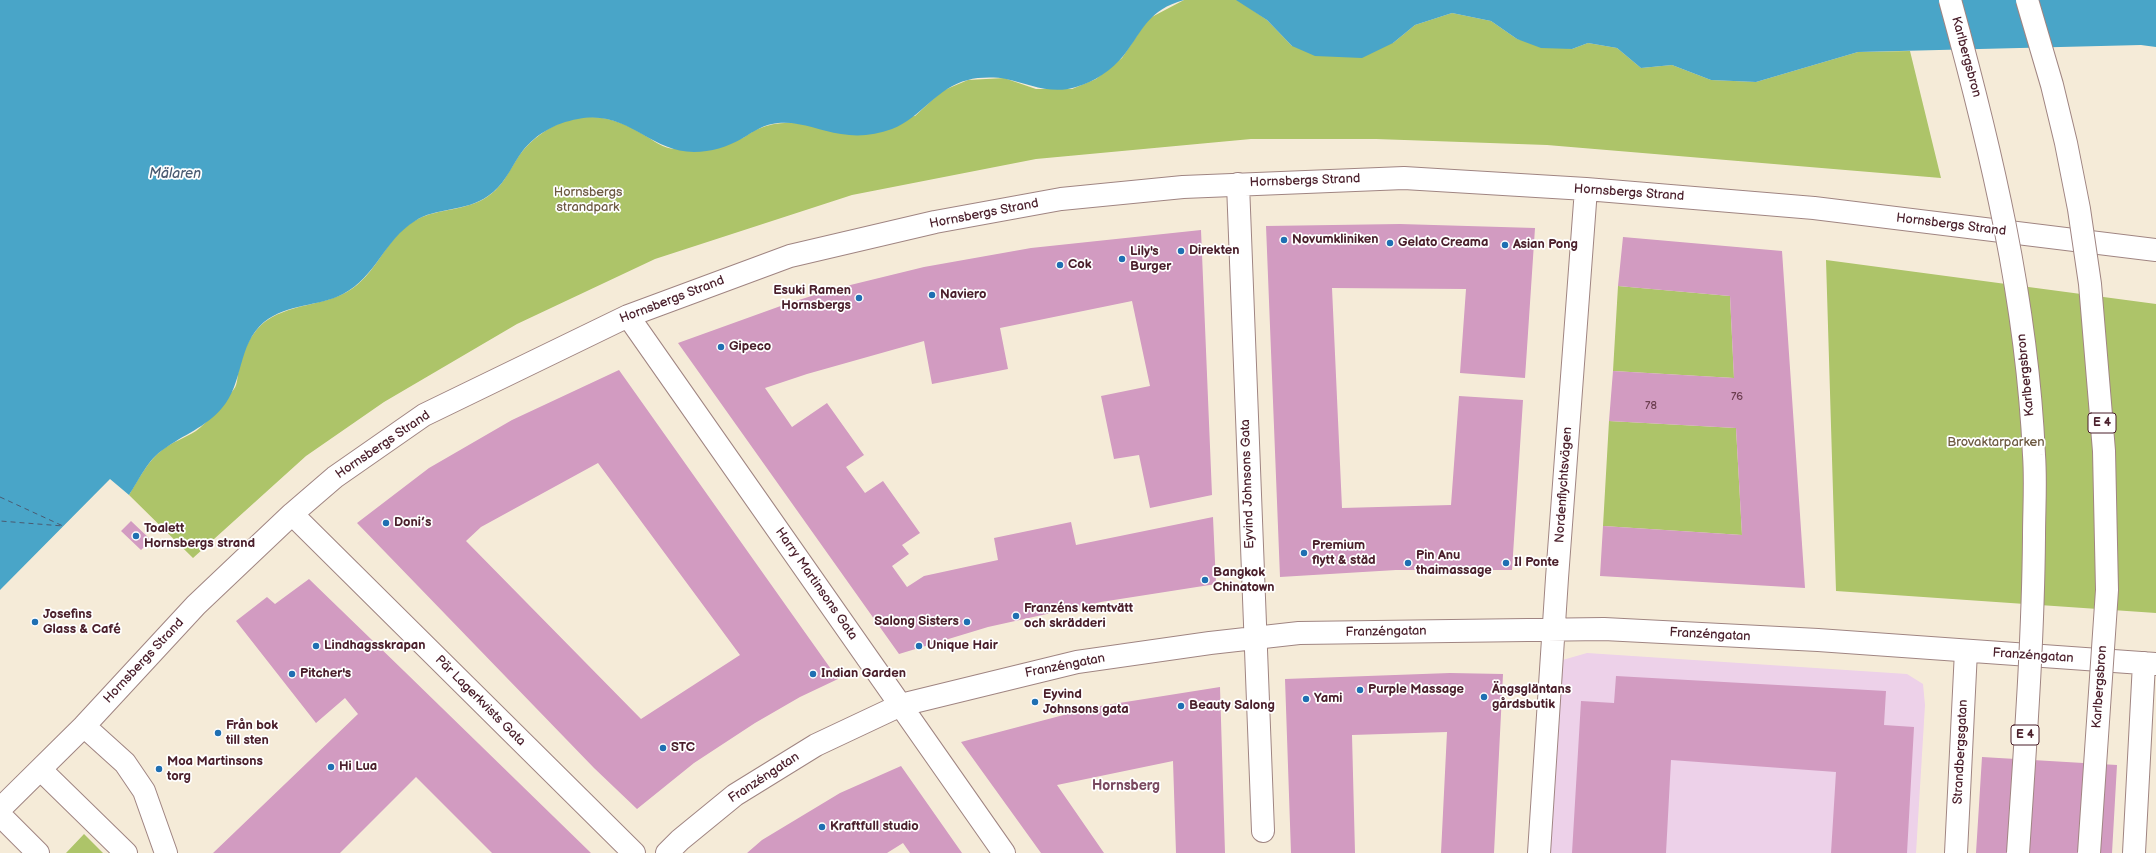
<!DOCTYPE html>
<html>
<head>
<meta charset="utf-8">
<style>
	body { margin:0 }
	canvas { display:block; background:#f5ebd8 }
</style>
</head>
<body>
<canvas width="2156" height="853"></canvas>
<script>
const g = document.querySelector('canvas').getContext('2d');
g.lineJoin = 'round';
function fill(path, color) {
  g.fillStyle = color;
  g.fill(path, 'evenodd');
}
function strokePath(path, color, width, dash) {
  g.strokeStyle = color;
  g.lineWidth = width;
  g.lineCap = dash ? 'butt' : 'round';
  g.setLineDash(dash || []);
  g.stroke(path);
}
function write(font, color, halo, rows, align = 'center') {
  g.font = font + ' "Balsamiq Sans",sans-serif';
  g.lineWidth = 3.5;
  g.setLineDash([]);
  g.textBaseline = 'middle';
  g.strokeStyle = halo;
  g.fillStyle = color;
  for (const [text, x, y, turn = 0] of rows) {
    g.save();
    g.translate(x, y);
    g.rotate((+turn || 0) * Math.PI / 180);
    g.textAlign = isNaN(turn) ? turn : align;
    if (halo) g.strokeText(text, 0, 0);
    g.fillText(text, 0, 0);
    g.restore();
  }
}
fill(new Path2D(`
	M 1587,653 L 1907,674 L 1923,684 L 1925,705 L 1916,853 L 1533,853 L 1545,665 Z`), '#edd1e9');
fill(new Path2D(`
	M 1184,0 L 1238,0 L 1267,20 L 1292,46 L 1393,43 L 1415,25 L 1452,13 L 1491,21 L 1517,39 L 1572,49 L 1588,43 L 1617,48 L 1641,68 L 1672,65 L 1711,80 L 1756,82 L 1858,52 L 1910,51 L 1941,178 L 1547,145 L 1376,139 L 1251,139 L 1036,159 L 852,195 L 655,259 L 517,324 L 384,402 L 306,456 L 193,558 L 129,495 C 138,480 148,461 162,450 C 172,442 185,438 196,431 C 208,422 224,402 234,389 C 238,384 237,375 239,369 C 242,352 252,331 266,321 C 295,301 331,307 357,285 C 381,265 389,233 418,219 C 440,208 466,211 487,197 C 504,186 510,168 521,153 C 532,139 546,129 562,122 C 590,111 620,119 644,135 C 653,140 664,149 675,149 C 685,149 734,141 743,138 C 748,135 752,131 758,129 C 774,122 791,121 808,125 L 915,116 L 942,91 L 968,80 L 1004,78 L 1036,89 L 1072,89 L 1096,79 L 1122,58 L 1148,19 Z
	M 1826,260 L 2156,304 L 2156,613 L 1836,591 Z
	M 1618,286 L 1730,296 L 1734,378 L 1613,371 Z
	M 1609,421 L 1736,428 L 1742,535 L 1603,526 Z
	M 84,834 L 103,853 L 66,853 Z`), '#adc469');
fill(new Path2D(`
	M 0,0 L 1184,0 C 1148,10 1144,29 1124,55 C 1112,70 1094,82 1076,87 C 1051,95 1029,84 1006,79 C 996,77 978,77 968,80 C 937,87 921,118 892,129 C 875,135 859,137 841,134 C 819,131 801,121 778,123 C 765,124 754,131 743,138 C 727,147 711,152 694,152 C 649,152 628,109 578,119 C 555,123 533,135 519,156 C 510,170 503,186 488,196 C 466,212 436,207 415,221 C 384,240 376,277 343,294 C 318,307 288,303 264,322 C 237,345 244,383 222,408 C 206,427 183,435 164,449 C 148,459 139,480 129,495 L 110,479 L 0,590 Z
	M 1236,0 L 2156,0 L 2156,47 L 2141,45 L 1858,52 L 1756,82 L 1711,80 L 1672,65 L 1641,68 L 1617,48 L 1588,43 L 1572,49 L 1541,48 L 1517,39 L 1491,21 L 1452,13 L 1415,25 L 1393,43 L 1362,58 L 1315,56 L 1292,46 L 1267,20 Z`), '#49a5c8');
strokePath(new Path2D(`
	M 0,497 L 63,526 L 0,521`), '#4a5b72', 1, [5, 4]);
fill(new Path2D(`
	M 1400,224 L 1535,228 L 1525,378 L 1460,373 L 1466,289 L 1332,288 L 1342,508 L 1451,505 L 1459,396 L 1523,400 L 1512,570 L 1396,570 L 1280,577 L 1266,226 Z
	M 1201,230 L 1212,495 L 1150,508 L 1139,455 L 1114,459 L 1101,396 L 1150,386 L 1132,301 L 1000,328 L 1008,369 L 932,384 L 924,341 L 807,374 L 765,388 L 792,427 L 827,403 L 864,455 L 846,467 L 865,493 L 883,481 L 920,533 L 902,545 L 909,554 L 892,566 L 907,587 L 924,576 L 998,560 L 994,538 L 1071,522 L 1076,545 L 1213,517 L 1216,584 L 1101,602 L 988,627 L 899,654 L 678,343 L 789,303 L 834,289 L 924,267 L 1031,248 Z
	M 1623,237 L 1782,251 L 1805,588 L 1600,576 L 1603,526 L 1742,535 L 1736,428 L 1609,421 L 1613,371 L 1734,378 L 1730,296 L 1618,286 Z
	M 619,370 L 838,679 L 800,697 L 755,723 L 694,763 L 637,809 L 594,768 L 357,523 L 429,468 L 512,420 ZM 598,463 L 740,655 L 641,719 L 466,541 L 481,527 Z
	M 131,521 L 151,540 L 141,550 L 121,531 Z
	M 309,579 L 404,671 L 591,853 L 492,853 L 416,777 L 340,853 L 213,853 L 358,714 L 345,698 L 316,723 L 236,621 L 267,597 L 275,604 Z
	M 1450,673 L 1503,674 L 1494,853 L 1441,853 L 1447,732 L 1352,735 L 1355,853 L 1291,853 L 1285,679 Z
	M 1616,676 L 1886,691 L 1884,725 L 1914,727 L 1907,853 L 1831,853 L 1836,772 L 1671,760 L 1666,853 L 1572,853 L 1581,701 L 1614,703 Z
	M 1220,687 L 1225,853 L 1176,853 L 1173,761 L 1057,785 L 1104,853 L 1041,853 L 961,742 L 1094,707 Z
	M 1982,757 L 2117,765 L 2112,853 L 1976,853 Z
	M 901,766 L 962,853 L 910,853 L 903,843 L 887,853 L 747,853 L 762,840 L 840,793 Z`), '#d29bc1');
const minor = new Path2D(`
	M 1238,184 L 1263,831
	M 628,316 L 1004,853
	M 292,514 L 634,853
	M 84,726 L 125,763 L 144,791 L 166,853
	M 41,770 L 126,853
	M 0,809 L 84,726 L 196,605 L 292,514 L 335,477 L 424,415 L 628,316 L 790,256 L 935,222 L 1061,199 L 1183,187 L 1404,178 L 1586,189 L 1814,208 L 2156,250
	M 0,815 L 38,853
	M 667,853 L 680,840 L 735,795 L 816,745 L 901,705 L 1077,662 L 1210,643 L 1299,633 L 1604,629 L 1818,640 L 2156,664
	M 1539,853 L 1557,578 L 1586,189
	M 1956,853 L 1966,651
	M 2134,853 L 2144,663`);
strokePath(minor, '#a08582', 24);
strokePath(minor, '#fff', 22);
const highwayBridge = new Path2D(`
	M 1950,0 C 1991,149 2027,300 2034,455 C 2036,482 2034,510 2034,537 C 2033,643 2025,748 2018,853
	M 2027,0 L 2052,85 L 2066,143 L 2079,209 L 2090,284 L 2104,451 L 2107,590 L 2089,853`);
strokePath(highwayBridge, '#a08582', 24, []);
strokePath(highwayBridge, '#fff', 22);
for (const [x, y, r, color] of [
	[1284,240,4,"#1f6fb2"],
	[1390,243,4,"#1f6fb2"],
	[1505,245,4,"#1f6fb2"],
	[1181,251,4,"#1f6fb2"],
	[1122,259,4,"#1f6fb2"],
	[1060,265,4,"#1f6fb2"],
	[932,295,4,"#1f6fb2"],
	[859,298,4,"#1f6fb2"],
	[721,347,4,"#1f6fb2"],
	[386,523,4,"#1f6fb2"],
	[136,536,4,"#1f6fb2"],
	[1304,553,4,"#1f6fb2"],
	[1408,563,4,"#1f6fb2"],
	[1506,563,4,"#1f6fb2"],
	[1205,580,4,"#1f6fb2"],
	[1016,616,4,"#1f6fb2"],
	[35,622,4,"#1f6fb2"],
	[967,622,4,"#1f6fb2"],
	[316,646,4,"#1f6fb2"],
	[919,646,4,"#1f6fb2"],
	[292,674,4,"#1f6fb2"],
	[813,674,4,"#1f6fb2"],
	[1360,690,4,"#1f6fb2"],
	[1484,697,4,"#1f6fb2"],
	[1306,699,4,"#1f6fb2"],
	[1035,702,4,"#1f6fb2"],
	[1181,706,4,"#1f6fb2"],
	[218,733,4,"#1f6fb2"],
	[663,748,4,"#1f6fb2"],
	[331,767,4,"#1f6fb2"],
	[159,769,4,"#1f6fb2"],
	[822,827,4,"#1f6fb2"]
]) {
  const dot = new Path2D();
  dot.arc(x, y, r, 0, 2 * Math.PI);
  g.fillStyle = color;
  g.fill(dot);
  strokePath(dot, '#fff', 1.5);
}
write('11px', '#6c3e50', null, [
	["76",1737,397],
	["78",1651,406]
]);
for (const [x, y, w] of [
	[2102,423,28],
	[2025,735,28]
]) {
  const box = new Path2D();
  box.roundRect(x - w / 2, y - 10, w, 20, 3);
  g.fillStyle = '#fff';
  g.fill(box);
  strokePath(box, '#4a1f2b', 1);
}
write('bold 12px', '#4a1f2b', null, [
	["E 4",2102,423],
	["E 4",2025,735]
]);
write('13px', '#4a1f2b', '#fff', [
	["Karlbergsbron",1966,57,75],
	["Hornsbergs Strand",1305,181,-2],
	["Hornsbergs Strand",1629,193,4],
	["Hornsbergs Strand",984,214,-11],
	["Hornsbergs Strand",1951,225,7],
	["Hornsbergs Strand",672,300,-21],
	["Karlbergsbron",2026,375,-96],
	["Hornsbergs Strand",383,445,-34],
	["Eyvind Johnsons Gata",1248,484,-92],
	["Nordenflychtsvägen",1564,485,-86],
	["Harry Martinsons Gata",816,584,55],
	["Franzéngatan",1386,632,-1],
	["Franzéngatan",1710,635,3],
	["Franzéngatan",2033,656,4],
	["Hornsbergs Strand",144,661,-47],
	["Franzéngatan",1065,666,-11],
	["Karlbergsbron",2100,687,-86],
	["Pär Lagerkvists Gata",480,701,45],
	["Strandbergsgatan",1961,752,-87],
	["Franzéngatan",764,778,-33]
]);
write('13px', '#6d5941', '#fff', [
	["Hornsbergs",588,193],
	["strandpark",588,208],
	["Brovaktarparken",1996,443]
]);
write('bold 13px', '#4a1f2b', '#fff', [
	["Novumkliniken",1292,240],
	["Gelato Creama",1398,243],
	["Asian Pong",1513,245],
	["Direkten",1189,251],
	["Lily's",1130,252],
	["Burger",1130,267],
	["Cok",1068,265],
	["Esuki Ramen",851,291,"right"],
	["Hornsbergs",851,306,"right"],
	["Naviero",940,295],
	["Gipeco",729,347],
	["Doni’s",394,523],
	["Toalett",144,529],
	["Hornsbergs strand",144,544],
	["Premium",1312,546],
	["flytt & städ",1312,561],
	["Pin Anu",1416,556],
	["thaimassage",1416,571],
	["Il Ponte",1514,563],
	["Bangkok",1213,573],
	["Chinatown",1213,588],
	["Franzéns kemtvätt",1024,609],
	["och skrädderi",1024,624],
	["Josefins",43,615],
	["Glass & Café",43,630],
	["Salong Sisters",959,622,"right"],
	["Lindhagsskrapan",324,646],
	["Unique Hair",927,646],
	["Pitcher's",300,674],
	["Indian Garden",821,674],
	["Purple Massage",1368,690],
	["Ängsgläntans",1492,690],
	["gårdsbutik",1492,705],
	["Eyvind",1043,695],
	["Johnsons gata",1043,710],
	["Yami",1314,699],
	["Beauty Salong",1189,706],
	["Från bok",226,726],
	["till sten",226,741],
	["STC",671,748],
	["Moa Martinsons",167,762],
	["torg",167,777],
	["Hi Lua",339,767],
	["Kraftfull studio",830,827]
], 'left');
write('italic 14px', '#4a5b72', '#fff', [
	["Mälaren",175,174]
]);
write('bold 14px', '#7a4a60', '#fff', [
	["Hornsberg",1126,786]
]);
</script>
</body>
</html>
